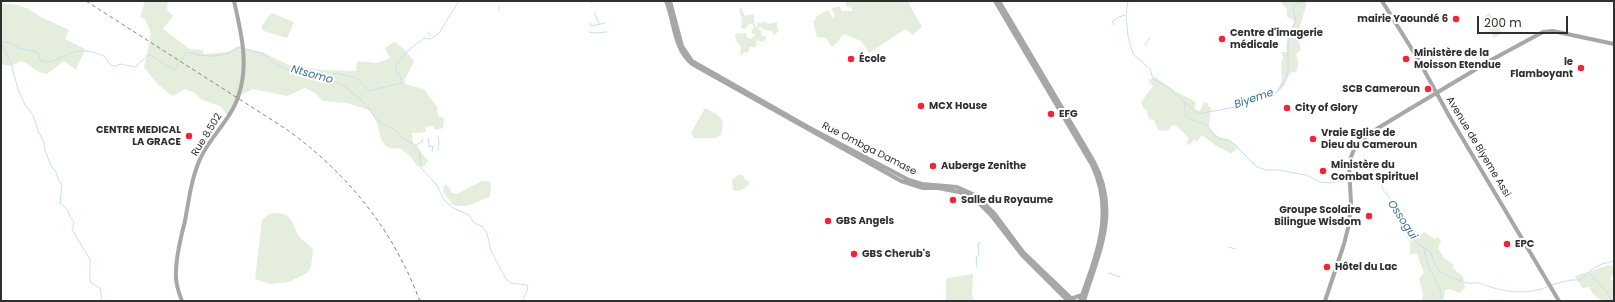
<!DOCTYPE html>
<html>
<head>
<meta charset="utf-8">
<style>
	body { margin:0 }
	#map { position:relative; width:1615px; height:302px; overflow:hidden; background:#fff; font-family:Poppins,sans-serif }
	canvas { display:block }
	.frame { position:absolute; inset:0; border:2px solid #2f2f2f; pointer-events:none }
	.scale { position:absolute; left:1477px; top:16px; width:91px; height:18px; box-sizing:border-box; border:2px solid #2f2f2f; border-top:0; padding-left:5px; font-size:12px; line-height:14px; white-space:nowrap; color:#2f2f2f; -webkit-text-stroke:3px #fff; paint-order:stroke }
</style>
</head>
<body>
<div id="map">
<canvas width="1615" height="302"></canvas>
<div class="frame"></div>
<div class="scale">200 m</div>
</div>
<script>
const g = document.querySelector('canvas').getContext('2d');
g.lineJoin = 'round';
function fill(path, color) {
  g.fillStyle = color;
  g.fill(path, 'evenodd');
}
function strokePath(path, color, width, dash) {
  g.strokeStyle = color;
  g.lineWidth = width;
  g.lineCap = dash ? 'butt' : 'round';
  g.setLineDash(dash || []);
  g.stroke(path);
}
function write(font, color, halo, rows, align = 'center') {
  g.font = font + ' Poppins,sans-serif';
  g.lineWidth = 4;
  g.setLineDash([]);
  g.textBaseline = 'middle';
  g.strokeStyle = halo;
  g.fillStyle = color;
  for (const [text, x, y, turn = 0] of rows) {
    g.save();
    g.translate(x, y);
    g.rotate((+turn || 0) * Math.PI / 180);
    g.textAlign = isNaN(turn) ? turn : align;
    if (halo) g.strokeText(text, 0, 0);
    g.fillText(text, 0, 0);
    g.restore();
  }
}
fill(new Path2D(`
	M 145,1 L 168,1 L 167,10 L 173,16 L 163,29 L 190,49 L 203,50 L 204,54 L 228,52 L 238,46 L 264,53 L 289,65 L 321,70 L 356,71 L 357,61 L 377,63 L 390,58 L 385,48 L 394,42 L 404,49 L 414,61 L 405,79 L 405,84 L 424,89 L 437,107 L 438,116 L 444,118 L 443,128 L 435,130 L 433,126 L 425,127 L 426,132 L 412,133 L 413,142 L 428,161 L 424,166 L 418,167 L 411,157 L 400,148 C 383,151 381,140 378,127 C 377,121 372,115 369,110 L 347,103 L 323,101 L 315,93 L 305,88 L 287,96 L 253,89 L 239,96 L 228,116 L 220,106 L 202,100 L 195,93 L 185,89 L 173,96 C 160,88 153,79 144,67 L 151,34 L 145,19 L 140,17 Z
	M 848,1 L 909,1 L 910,6 L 922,27 L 913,35 L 907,30 L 904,30 L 869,53 L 861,41 L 844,34 C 839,39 837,44 832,47 L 826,38 L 817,37 L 813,21 L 816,20 L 815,17 L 828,10 L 833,18 L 835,15 L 831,9 L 839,6 L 842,11 L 852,11 L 851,6 L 847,7 L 845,3 Z
	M 1279,1 L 1307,1 C 1306,12 1296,28 1301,38 L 1299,42 L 1301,50 L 1296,54 C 1298,60 1299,66 1296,72 L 1290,73 L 1284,86 L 1278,92 L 1277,91 L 1282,81 L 1281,63 L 1283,57 L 1281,52 L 1287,52 C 1285,41 1289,32 1294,23 L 1292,19 L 1287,17 L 1287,9 Z
	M 1,3 L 17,5 L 29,9 L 39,16 L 69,30 L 65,39 L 85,49 L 76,70 L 64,61 L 47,74 C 36,73 31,65 21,61 L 10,66 L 1,64 Z
	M 741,7 L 745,16 L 752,14 L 754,15 L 754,22 L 757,28 L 757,23 L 766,22 L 768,24 L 777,22 L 777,28 L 779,31 L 773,36 L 773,31 L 764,30 L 761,27 L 758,28 L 762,32 L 761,36 L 766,36 L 765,41 L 760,42 L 757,39 L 756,47 L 750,47 L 748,53 L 744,52 L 740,57 L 741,47 L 736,40 L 735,34 L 746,33 L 747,37 L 751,39 L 756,35 L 751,33 L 754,26 L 752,24 L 749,24 L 745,29 L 741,28 L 742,20 L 739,10 Z
	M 272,13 L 294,22 L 287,38 L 264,31 L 261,28 L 267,18 Z
	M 1490,13 L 1502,33 L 1494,38 L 1482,18 Z
	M 1155,77 L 1175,91 L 1196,102 L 1194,109 L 1200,111 L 1204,102 L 1208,103 L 1208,106 L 1211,107 L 1209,127 C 1218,142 1227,135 1237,146 L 1235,151 L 1233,151 L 1232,154 L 1215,145 L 1202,135 L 1196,142 L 1194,139 L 1190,145 L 1187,144 L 1187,141 L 1189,138 L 1175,125 L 1171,126 L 1168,131 L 1158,130 L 1154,120 L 1149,119 L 1147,110 L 1144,109 L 1141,102 L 1153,86 L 1148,81 Z
	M 705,108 L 718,115 L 723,122 L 721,135 L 716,138 L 694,138 L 691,133 Z
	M 740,174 L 744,176 L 746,181 L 750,181 C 748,188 739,193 733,190 L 732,180 Z
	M 482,181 L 489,181 L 491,185 L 490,197 C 476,201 470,209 453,205 L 443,191 L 444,185 L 447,185 L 452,193 L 457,194 Z
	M 277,213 C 294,214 291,224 299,236 C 302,241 309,244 313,249 L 311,267 L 307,273 L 289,282 L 270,284 L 255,279 L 262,220 L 269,214 Z
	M 1411,232 L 1417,238 L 1424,232 L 1435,239 L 1437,237 L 1441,240 L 1438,248 L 1444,258 L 1454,265 L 1452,268 L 1463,276 L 1465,289 L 1462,290 L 1460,293 L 1450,289 L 1445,290 L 1444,298 L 1438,301 L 1422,301 L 1423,293 L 1419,278 L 1424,273 L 1417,254 L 1410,254 L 1410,243 L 1406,236 Z
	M 1609,265 L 1614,267 L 1614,271 L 1610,279 L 1614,281 L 1614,301 C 1601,301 1595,299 1589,287 L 1582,288 L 1575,276 Z
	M 973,274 L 972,294 L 974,301 L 946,301 L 946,283 L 947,278 Z`), '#e5eedc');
strokePath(new Path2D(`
	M 590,1 L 591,3
	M 1128,1 L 1126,15 L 1128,36 L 1133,54 L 1150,69 L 1153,79 L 1168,87 L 1198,114 L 1235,107 L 1238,104 L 1272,95 L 1278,91 L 1286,78 L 1288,71 L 1288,45 L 1290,34 L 1296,21 L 1293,8 L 1294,5 L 1304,1
	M 499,6 L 499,11
	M 595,13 L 599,24
	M 590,23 L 591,26 L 605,23
	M 1114,25 L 1112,22 L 1119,17 L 1125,15
	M 428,32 L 431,36
	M 589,32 L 593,33 L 607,32
	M 1,41 L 13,44 L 18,48 L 33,51 L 38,53 L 41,61 C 53,64 60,57 71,53 C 81,49 96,51 105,57 C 107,59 109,63 110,65 L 115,66 L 121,64 L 136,67 L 140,62 L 150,55 L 174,70 L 186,53 C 191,52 194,54 199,55 C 213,57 227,56 238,48 L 241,48
	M 1,43 L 10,60 L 18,89 L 25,105 L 33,115 L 38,131 L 44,142 L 45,150 L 51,166 L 56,172 L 58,179 L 62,185 L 60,203 L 68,210 L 70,217 L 74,222 L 72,230 L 90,259 L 90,282 L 100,288 L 102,301
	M 1146,46 L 1145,44 L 1150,38
	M 244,49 L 262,53 L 278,66 L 313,77 L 329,78 L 345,86 L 352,93 L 360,98 L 379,122 L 394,129 L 404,139 L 416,146 L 419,150 L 421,168 L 437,185 L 444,200 L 453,208 L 469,215 L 474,223 L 482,226 L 487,233 L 491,251 L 506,279 L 511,283 L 528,285 L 527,291 L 522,301
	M 330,78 L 336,73 L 358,79 L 369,91 L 402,83 C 402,77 397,74 396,69 C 394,60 418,43 424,38 L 431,39 L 439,33 L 459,1
	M 1184,101 L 1186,116 L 1188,118 L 1208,126 L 1213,134 L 1219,139 L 1228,140 L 1233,143 L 1257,167 L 1266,170 L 1279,170 L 1306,175 L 1320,182 L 1329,183 L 1348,180
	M 438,136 L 439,142 L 438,150
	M 428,138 L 429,147 L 433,146 L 432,152
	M 416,145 L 423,141 L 422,139
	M 1351,180 L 1357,181 L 1365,179 L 1381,182 L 1383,190 L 1394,204 L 1404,226 L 1415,241 L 1431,253 L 1434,262 L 1440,272 C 1445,273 1447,276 1450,277 C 1456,279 1462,282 1468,283 C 1472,284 1476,282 1480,283 C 1500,292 1528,296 1549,286
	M 1424,246 C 1424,261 1432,272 1438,285 C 1441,290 1441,296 1443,301
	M 1229,247 L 1235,249
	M 977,267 L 976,257 L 979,255 L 978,244 L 981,242
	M 1109,273 L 1120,277
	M 1590,274 L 1606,291 L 1612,301
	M 1551,285 L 1571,280 L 1580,280 L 1592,269 L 1602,264 L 1614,261`), '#c6dfef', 1);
strokePath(new Path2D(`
	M 666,1 C 675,23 673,48 692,64 L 901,181 L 923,188 L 938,188 L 959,192 L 975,199 L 991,215 L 1022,255 L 1068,301
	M 670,1 L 682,46 L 692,61 L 808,127 L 909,180 L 922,184 L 957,187 L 975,195 L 994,213 L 1023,252 L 1074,301
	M 995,1 L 1092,165 C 1115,213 1096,255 1080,301
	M 999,1 L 1093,160 C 1121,211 1099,251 1084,301
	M 1382,1 L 1418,59 L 1448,114 L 1559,301
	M 1070,299 L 1082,295
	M 182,301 C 178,291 175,282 176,272 C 176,255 181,237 185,221 C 189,199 192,173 203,153 C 214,133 233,116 239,94 C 249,63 241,32 234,1
	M 1325,301 L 1344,244 L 1349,224 L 1351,202 L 1349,167 L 1351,157 L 1355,147 L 1360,141 L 1378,128 L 1493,59 L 1543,32 L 1553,31 L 1614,44`), '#a7a7a7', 4);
strokePath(new Path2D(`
	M 86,1 L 286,129 C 335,164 377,210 404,265 C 410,276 415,289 420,301`), '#848484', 1, [4, 3]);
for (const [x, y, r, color] of [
	[1456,19,4,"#f52333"],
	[1222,39,4,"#f52333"],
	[851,59,4,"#f52333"],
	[1406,59,4,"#f52333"],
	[1581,68,4,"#f52333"],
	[1428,89,4,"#f52333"],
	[921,106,4,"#f52333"],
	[1287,108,4,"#f52333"],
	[1051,114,4,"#f52333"],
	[189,136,4,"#f52333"],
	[1313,139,4,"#f52333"],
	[933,166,4,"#f52333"],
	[1323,171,4,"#f52333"],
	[953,200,4,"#f52333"],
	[1369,216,4,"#f52333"],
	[828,221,4,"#f52333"],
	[1507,244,4,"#f52333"],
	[854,254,4,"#f52333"],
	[1327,267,4,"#f52333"]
]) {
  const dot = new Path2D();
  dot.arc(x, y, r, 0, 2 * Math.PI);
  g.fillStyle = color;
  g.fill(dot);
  strokePath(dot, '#fff', 1.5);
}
write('bold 10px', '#2f2f2f', '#fff', [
	["mairie Yaoundé 6",1448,19,"right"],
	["Centre d'imagerie",1230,33],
	["médicale",1230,45],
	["Ministère de la",1414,53],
	["Moisson Etendue",1414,65],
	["École",859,59],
	["le",1573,62,"right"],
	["Flamboyant",1573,74,"right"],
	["SCB Cameroun",1420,89,"right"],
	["MCX House",929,106],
	["City of Glory",1295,108],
	["EFG",1059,114],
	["CENTRE MEDICAL",181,130,"right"],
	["LA GRACE",181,142,"right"],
	["Vraie Eglise de",1321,133],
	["Dieu du Cameroun",1321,145],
	["Ministère du",1331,165],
	["Combat Spirituel",1331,177],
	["Auberge Zenithe",941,166],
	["Salle du Royaume",961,200],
	["Groupe Scolaire",1361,210,"right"],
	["Bilingue Wisdom",1361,222,"right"],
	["GBS Angels",836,221],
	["EPC",1515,244],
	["GBS Cherub's",862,254],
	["Hôtel du Lac",1335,267]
], 'left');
write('10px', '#2f2f2f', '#fff', [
	["Rue 8.502",207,135,-58],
	["Avenue de Biyeme Assi",1478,147,59],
	["Rue Ombga Damase",869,149,27]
]);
write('italic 11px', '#357399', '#fff', [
	["Ntsomo",312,75,15],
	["Biyeme",1254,99,-19],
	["Ossogui",1402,220,57]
]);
</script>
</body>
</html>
